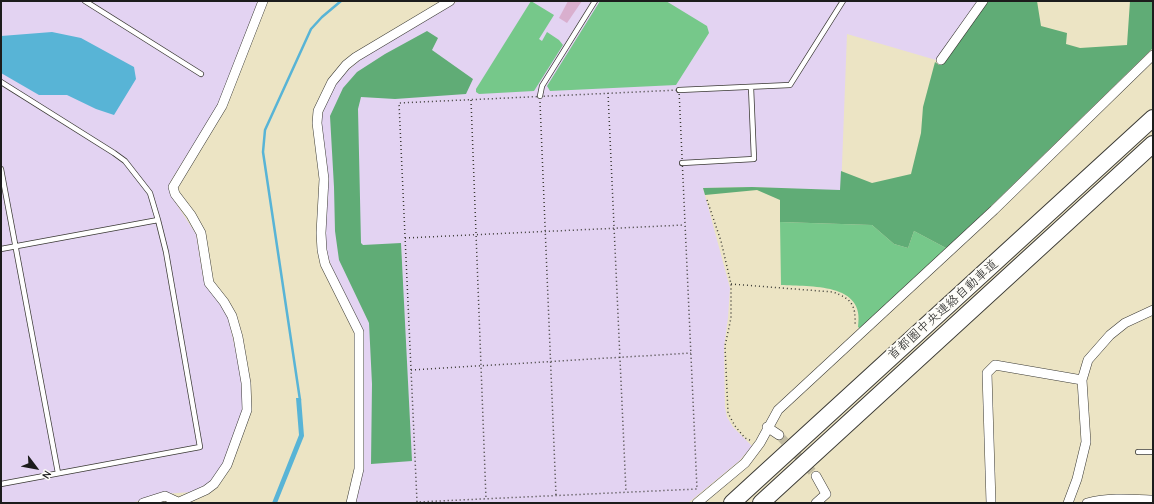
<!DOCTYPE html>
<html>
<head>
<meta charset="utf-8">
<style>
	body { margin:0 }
	#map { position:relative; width:1154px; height:504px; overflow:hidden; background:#ece4c4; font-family:"Comic Neue",sans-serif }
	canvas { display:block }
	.frame { position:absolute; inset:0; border:2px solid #1c1c1c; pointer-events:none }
	.north { position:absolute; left:16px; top:448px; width:40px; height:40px; -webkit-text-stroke:3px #fdfcf7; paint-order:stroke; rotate:122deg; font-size:11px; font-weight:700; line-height:16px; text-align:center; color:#1c1c1c }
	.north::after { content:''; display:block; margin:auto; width:14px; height:18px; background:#1c1c1c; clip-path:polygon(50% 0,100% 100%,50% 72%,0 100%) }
</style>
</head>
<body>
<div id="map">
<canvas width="1154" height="504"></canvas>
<div class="frame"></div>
<div class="north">N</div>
</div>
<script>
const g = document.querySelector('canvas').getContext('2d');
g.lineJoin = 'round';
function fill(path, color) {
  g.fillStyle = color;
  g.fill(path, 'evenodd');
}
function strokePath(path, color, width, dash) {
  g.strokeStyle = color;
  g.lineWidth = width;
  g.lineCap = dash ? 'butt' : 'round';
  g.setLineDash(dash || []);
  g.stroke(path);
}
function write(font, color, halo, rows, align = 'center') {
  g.font = font + ' "Comic Neue","Klee One",sans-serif';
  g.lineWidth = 4;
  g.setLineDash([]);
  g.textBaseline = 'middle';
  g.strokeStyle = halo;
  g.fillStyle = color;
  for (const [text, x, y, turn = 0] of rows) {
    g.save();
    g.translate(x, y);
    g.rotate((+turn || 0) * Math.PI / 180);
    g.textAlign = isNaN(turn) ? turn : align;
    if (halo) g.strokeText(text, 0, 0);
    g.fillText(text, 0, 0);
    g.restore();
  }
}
fill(new Path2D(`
	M 1,1 L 258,1 L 225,90 L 213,114 L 170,182 L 169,189 L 173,199 L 196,234 L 203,277 L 208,287 L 221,304 L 228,317 L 242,379 L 244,401 L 242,415 L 222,466 L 209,483 L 192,492 L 163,494 L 131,503 L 1,503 Z
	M 458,1 L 979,1 L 936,60 L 847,34 L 841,191 L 752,187 L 703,188 L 730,288 L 728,318 L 724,347 L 725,407 L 727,417 L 733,427 L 752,446 L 739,461 L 688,503 L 356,503 L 363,457 L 364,347 L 360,324 L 333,271 L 326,251 L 325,228 L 328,195 L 322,132 L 322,116 L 326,101 L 335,85 L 345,73 L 361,59 Z`), '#e3d3f2');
fill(new Path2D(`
	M 531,1 L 554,15 L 539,39 L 542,41 L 547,32 L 559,40 L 563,45 L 534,91 L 479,94 L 476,92 L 476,89 Z
	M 600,1 L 666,1 L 707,26 L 709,33 L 676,85 L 550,91 L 547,86 Z
	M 780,222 L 872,225 L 894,244 L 908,248 L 914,231 L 946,248 L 949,247 L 861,329 L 858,327 C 866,282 810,287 781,285 Z`), '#76c88a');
fill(new Path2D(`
	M 988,1 L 1037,1 L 1041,26 L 1067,33 L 1066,44 L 1080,48 L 1127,45 L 1130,1 L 1153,1 L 1153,48 L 949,247 L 946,248 L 914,231 L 908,248 L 894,244 L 872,225 L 780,222 L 780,200 L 757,190 L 705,195 L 703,188 L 752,187 L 840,190 L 841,171 L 872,183 L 911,174 L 921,133 L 923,107 L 935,62 L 939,65 Z
	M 427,31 L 438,38 L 432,50 L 473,79 L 466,94 L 395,99 L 361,97 L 358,109 L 361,243 L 363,245 L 401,243 L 412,461 L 371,464 L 372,384 L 369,323 L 339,260 L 335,231 L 334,187 L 330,116 L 343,88 L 357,72 L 385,54 Z`), '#60ac76');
fill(new Path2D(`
	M 52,32 L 81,38 L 134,67 L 136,79 L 114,115 L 96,109 L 67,95 L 39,95 L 1,73 L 1,36 Z
	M 296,398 L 301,398 L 304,436 L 277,503 L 272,503 L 299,435 Z`), '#58b4d6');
strokePath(new Path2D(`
	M 300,400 L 263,152 L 265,130 L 311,29 L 322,17 L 341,1`), '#58b4d6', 2.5);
fill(new Path2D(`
	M 568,1 L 582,1 L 567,23 L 559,18 Z`), '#d9afce');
strokePath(new Path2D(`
	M 779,435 L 816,476`), '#c2bca2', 9, [9, 4.5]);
const service = new Path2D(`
	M 85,1 L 201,74
	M 1,82 L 114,153 L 125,161 L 150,193 L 158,220 L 166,252 L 200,447 L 1,484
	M 679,90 L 790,85 L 843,1
	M 540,96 L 542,86 L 595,1
	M 682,163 L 754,159 L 751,87
	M 1,169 L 58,473
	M 1,249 L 158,220
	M 1138,452 L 1153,452`);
const minor = new Path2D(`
	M 941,60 L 983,1
	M 767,427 L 779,435
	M 179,502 L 206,490 L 214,484 L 227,465 L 247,410 L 246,383 L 238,337 L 232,316 L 224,302 L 209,283 L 201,233 L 191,215 L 175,194 L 173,187 L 222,106 L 263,1
	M 143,503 L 165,496 L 180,503
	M 351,503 L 359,469 L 359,332 L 325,264 L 322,250 L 321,233 L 324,179 L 317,123 L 318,111 L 332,82 L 346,65 L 356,57 L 450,1
	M 697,503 L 745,463 L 760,443 L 778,410 L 994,210 L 1153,55
	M 816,503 L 826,494 L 816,476
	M 991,503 L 987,373 L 995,365 L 1082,380
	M 1068,503 L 1077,479 L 1086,442 L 1082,380 L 1088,360 L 1110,335 L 1125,323 L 1153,310
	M 1087,503 C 1109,497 1131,499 1153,500`);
const motorway = new Path2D(`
	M 732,503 L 1153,118
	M 761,503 L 1153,144`);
strokePath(service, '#3b3a35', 6);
strokePath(minor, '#3b3a35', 10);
strokePath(motorway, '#3b3a35', 18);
strokePath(new Path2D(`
	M 679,90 L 697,489 L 417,502 L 399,103 Z
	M 608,93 L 626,492
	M 471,100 L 486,499
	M 540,102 L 556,495
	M 707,200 L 721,241 L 731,284 L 731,318 L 725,346 L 728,413 L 735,426 L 745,438 L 752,441
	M 405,238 L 684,225
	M 731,284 L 833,292 C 852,299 856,305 855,326
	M 411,370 L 691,353`), '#3b3a35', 1.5, [1, 3]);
strokePath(service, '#fff', 4.5);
strokePath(minor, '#fff', 9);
strokePath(motorway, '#fff', 16);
write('13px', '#1c1c1c', '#fdfcf7', [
	["首都圏中央連絡自動車道",943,310,-42]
]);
</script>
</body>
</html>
